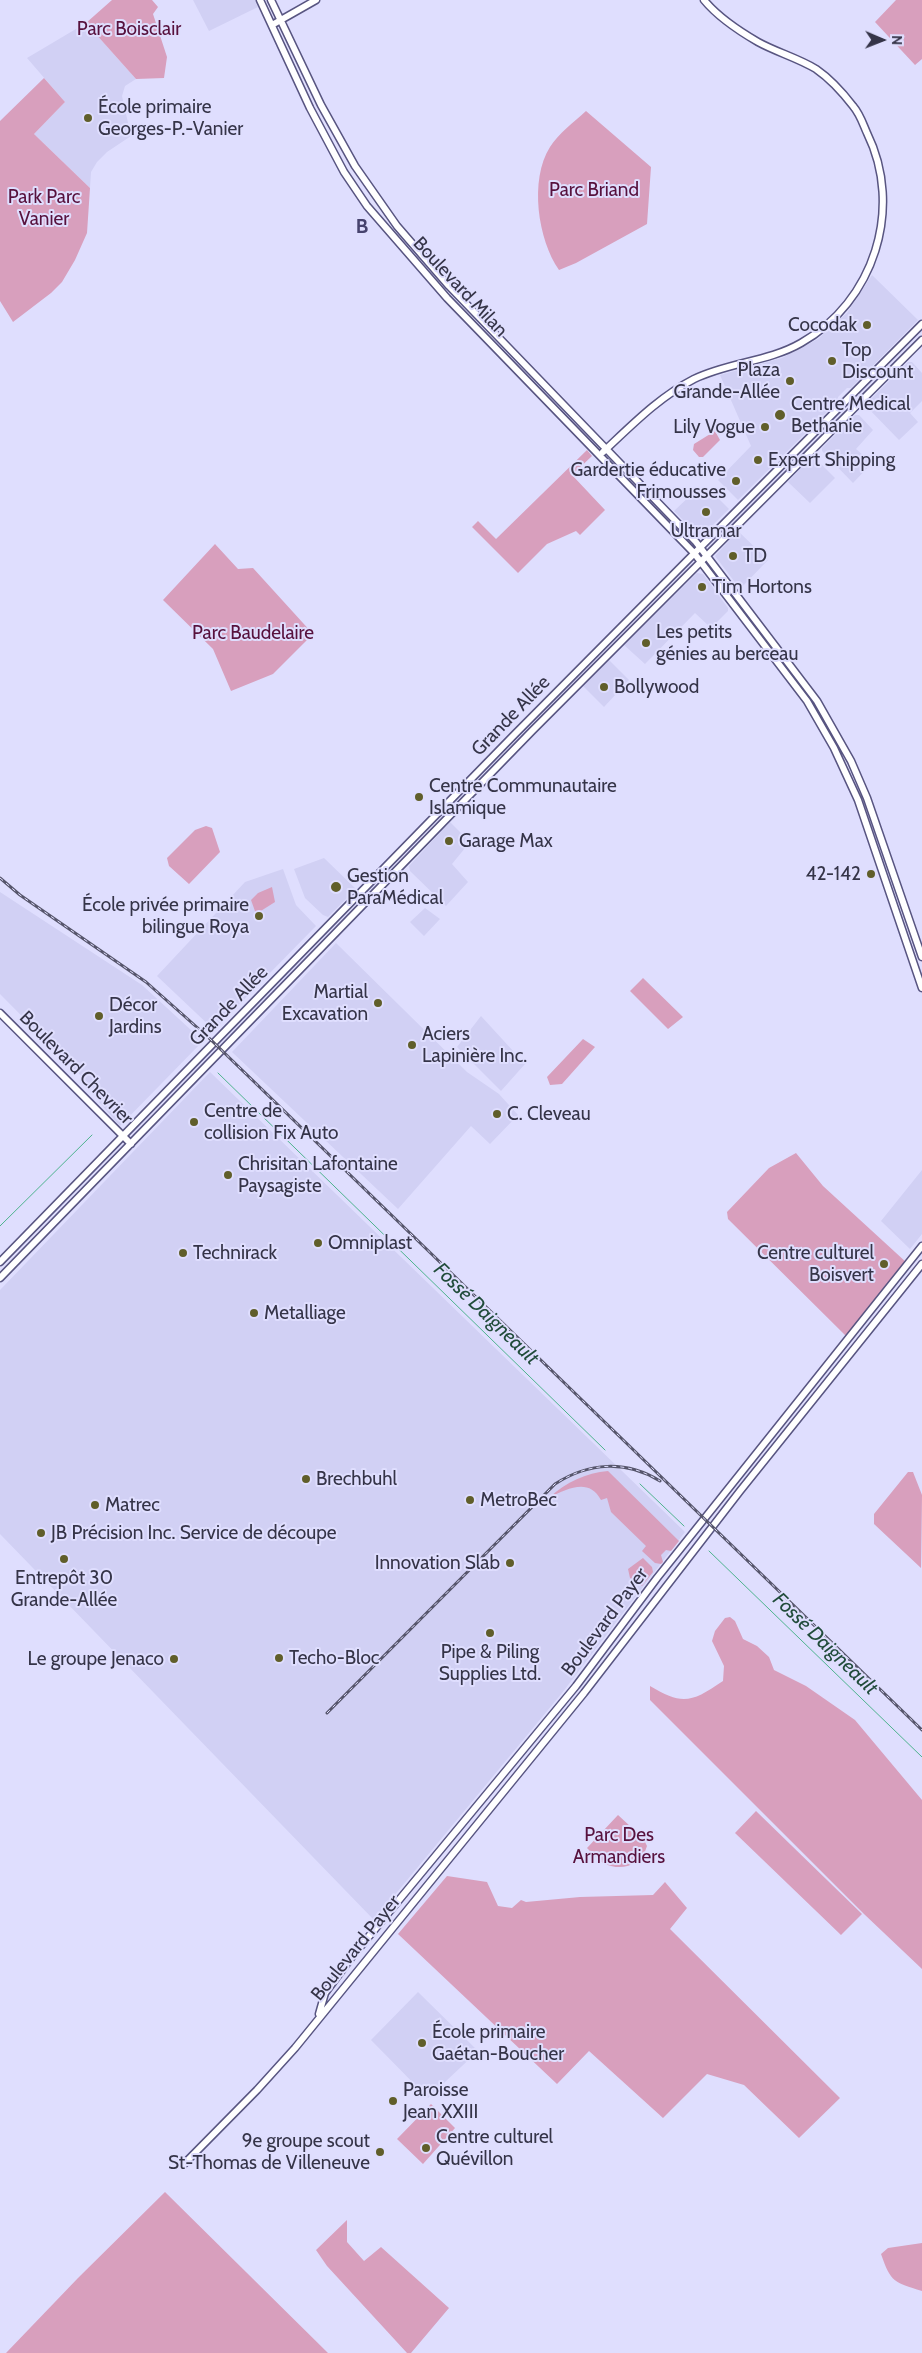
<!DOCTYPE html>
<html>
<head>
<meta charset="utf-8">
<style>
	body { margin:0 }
	#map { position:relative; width:922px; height:2353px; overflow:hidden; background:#dfdefe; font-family:Cabin,sans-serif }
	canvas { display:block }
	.north { position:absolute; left:857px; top:15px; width:50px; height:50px; -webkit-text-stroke:4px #dfdefe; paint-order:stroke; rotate:91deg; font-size:14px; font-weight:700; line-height:20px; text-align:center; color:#353448 }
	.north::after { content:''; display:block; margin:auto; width:18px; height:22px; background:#353448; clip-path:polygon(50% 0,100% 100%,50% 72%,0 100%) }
</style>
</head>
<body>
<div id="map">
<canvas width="922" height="2353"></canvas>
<div class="north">N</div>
</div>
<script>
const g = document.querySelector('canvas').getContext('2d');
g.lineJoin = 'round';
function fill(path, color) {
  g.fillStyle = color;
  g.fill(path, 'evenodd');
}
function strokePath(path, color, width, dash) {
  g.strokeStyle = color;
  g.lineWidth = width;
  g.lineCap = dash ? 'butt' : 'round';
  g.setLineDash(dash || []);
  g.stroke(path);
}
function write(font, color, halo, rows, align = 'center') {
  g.font = font + ' Cabin,sans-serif';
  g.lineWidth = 4;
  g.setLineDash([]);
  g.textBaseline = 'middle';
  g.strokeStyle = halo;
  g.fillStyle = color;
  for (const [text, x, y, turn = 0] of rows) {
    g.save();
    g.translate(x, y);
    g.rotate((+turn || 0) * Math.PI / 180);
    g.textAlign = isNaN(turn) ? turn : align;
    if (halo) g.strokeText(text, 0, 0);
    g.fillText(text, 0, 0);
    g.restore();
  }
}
fill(new Path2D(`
	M 193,0 L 256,0 L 258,7 L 209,31 Z
	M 86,23 L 136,79 L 125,86 L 122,96 L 131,136 L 107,152 L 97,162 L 91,172 L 90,188 L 34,134 L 65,102 L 27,58 Z
	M 872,275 L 918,320 L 851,388 L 847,388 L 838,397 L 838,401 L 738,500 L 718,480 L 751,446 L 720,375 L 782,358 L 818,339 L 847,313 Z
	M 908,362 L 912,362 L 922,373 L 922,401 L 910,413 L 918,422 L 899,440 L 865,405 Z
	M 855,415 L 859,415 L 873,430 L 856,449 L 872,463 L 853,483 L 822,451 L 822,448 Z
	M 811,458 L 815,458 L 835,478 L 810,503 L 788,482 Z
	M 709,489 L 729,509 L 703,535 L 699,536 L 674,511 L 695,491 L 701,497 Z
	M 738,531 L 768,560 L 740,589 L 715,556 Z
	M 697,573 L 703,574 L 728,608 L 728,611 L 711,628 L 695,613 L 645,664 L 624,645 Z
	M 609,660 L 629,680 L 604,707 L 583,686 Z
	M 450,822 L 470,842 L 452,864 L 468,882 L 446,906 L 410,871 L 409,866 Z
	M 324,858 L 356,889 L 328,917 L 323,915 L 305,898 L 294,869 Z
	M 283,869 L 296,905 L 316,926 L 214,1030 L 157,976 L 245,882 Z
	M 0,892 L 142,985 L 203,1041 L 120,1126 L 99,1102 L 102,1097 L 0,994 Z
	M 425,908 L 440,919 L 424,936 L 410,922 Z
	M 336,943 L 467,1072 L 499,1094 L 518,1115 L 490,1144 L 471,1126 L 398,1209 L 232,1052 Z
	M 481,1016 L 525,1064 L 501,1091 L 457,1047 Z
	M 210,1072 L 685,1532 L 562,1693 L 374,1920 L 0,1534 L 0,1290 Z
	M 922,1170 L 922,1234 L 910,1249 L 881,1221 Z
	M 418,1992 L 478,2051 L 428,2098 L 371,2040 Z`), '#d1d0f4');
fill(new Path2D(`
	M 112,0 L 152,0 L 158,7 L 153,14 L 167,57 L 164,78 L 136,79 L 86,23 Z
	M 896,0 L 922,0 L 922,59 L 915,65 L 875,22 Z
	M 44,78 L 65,102 L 34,134 L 90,188 L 87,233 L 75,260 L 62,282 L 51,293 L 13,322 L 0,301 L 0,121 Z
	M 586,111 L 651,167 L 647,224 L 576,263 L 559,270 C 538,240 529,180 550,147 C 558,134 574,122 586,111 Z
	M 715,431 L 720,440 L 703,457 L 699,457 L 693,450 L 694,444 Z
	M 587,450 L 592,456 L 572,475 L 605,510 L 580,535 L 576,531 L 547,544 L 518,573 L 472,527 L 478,521 L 496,539 Z
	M 215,544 L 238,569 L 253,568 L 313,634 L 273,674 L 231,691 L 213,649 L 163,600 Z
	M 206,826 L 212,828 L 220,852 L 189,884 L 169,866 L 167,858 L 195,830 Z
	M 272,887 L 275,902 L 256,914 L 251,900 L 258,893 Z
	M 643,978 L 683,1017 L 668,1029 L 630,991 Z
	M 583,1039 L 595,1047 L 562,1084 L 550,1085 L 547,1077 Z
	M 796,1153 L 823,1186 L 907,1263 L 846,1336 L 728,1219 L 727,1212 L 769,1168 Z
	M 608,1471 L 679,1541 L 671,1551 L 666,1550 L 661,1555 L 663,1562 L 661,1564 L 655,1563 L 642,1551 L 646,1546 L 611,1512 L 607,1498 L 601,1500 C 589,1477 567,1489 550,1497 C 566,1482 586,1473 608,1471 Z
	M 908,1472 L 913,1472 L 922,1495 L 921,1568 L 874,1524 L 874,1514 Z
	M 643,1558 L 652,1567 L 653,1572 L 642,1586 L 630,1578 L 628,1569 Z
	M 730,1617 L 735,1621 L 743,1639 L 757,1646 L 769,1657 L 774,1670 L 806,1686 L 855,1720 L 922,1800 L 922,1969 L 864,1914 L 650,1700 L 650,1686 C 683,1706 692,1702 723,1681 L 724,1666 L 712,1641 L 715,1631 L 725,1618 Z
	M 756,1811 L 862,1914 L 841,1935 L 735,1833 Z
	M 618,1815 L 643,1838 L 647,1846 C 642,1864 623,1872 605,1864 C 599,1861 592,1853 587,1848 Z
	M 447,1876 L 487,1882 L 498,1906 L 512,1908 L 521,1900 L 526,1902 L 580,1897 L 653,1895 L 665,1882 L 687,1908 L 670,1929 L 840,2098 L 799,2138 L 744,2085 L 707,2074 L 663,2118 L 589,2051 L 557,2084 L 398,1934 Z
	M 431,2104 L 455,2128 L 423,2164 L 397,2139 Z
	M 165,2192 L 328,2353 L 6,2353 L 78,2278 Z
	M 347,2220 L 347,2242 L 364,2261 L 381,2247 L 449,2308 L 411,2353 L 407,2353 L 327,2266 L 316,2250 Z
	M 922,2243 L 922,2291 C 894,2282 891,2283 881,2254 L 888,2248 Z`), '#d89fbd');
strokePath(new Path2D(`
	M 218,1073 L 605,1450
	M 0,1226 L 92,1135
	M 640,1484 L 684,1526
	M 709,1551 L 922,1757`), '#4eb38e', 1);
const secondary = new Path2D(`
	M 260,0 L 310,108 L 344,172 L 367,206 L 447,298 L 694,553 L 807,701 L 834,748 L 858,800 L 922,988
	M 271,0 L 321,105 L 355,166 L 397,226 L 449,286 L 696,542 L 817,701 L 851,761 L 867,798 L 922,957
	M 272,25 L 316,0
	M 603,452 C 632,425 659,397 694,379 C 729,362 768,362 801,343 C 874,302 904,208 867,133 C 863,124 860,114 853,106 C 843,93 829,78 816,69 C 798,58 776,52 758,42 C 739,31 718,17 704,0
	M 0,1013 L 131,1144
	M 0,1262 L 515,734 L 922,324
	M 0,1278 L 532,731 L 922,340
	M 319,2014 L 325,1993 L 351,1958 L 576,1686 L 657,1578 L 922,1246
	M 183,2165 L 257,2090 L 295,2048 L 584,1693 L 740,1491 L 922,1264`);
strokePath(secondary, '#585581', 9);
strokePath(secondary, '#fff', 6);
const rail = new Path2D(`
	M 0,878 L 20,895 L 146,982 L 209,1038 L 922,1730
	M 327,1713 L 555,1484 C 589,1462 626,1460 660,1481`);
strokePath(rail, '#56556b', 3);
strokePath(rail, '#dfdefe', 1, [4]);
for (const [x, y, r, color] of [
	[88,118,5,"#605e2a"],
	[867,325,5,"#605e2a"],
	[832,361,5,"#605e2a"],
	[790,381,5,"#605e2a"],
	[780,415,6,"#605e2a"],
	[765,427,5,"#605e2a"],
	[758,460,5,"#605e2a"],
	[736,481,5,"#605e2a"],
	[706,512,5,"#605e2a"],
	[733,556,5,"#605e2a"],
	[702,587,5,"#605e2a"],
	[646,643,5,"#605e2a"],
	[604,687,5,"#605e2a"],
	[419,797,5,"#605e2a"],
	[449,841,5,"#605e2a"],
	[871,874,5,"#605e2a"],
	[336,887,6,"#605e2a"],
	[259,916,5,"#605e2a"],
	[378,1003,5,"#605e2a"],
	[99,1016,5,"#605e2a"],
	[412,1045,5,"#605e2a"],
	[497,1114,5,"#605e2a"],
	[194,1122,5,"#605e2a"],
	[228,1175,5,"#605e2a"],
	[318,1243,5,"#605e2a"],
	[183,1253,5,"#605e2a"],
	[884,1264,5,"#605e2a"],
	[254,1313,5,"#605e2a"],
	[306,1479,5,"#605e2a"],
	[470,1500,5,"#605e2a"],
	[95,1505,5,"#605e2a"],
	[41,1533,5,"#605e2a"],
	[64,1559,5,"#605e2a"],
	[510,1563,5,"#605e2a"],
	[490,1633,5,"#605e2a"],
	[279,1658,5,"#605e2a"],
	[174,1659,5,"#605e2a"],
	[422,2043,5,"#605e2a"],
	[393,2101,5,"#605e2a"],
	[426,2148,5,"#605e2a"],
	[380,2152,5,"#605e2a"]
]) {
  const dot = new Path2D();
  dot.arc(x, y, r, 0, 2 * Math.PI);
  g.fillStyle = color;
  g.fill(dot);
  strokePath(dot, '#dfdefe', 2);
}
write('19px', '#57113d', '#dfdefe', [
	["Parc Boisclair",129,29],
	["Parc Briand",594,190],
	["Park Parc",44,197],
	["Vanier",44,219],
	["Parc Baudelaire",253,633],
	["Parc Des",619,1835],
	["Armandiers",619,1857]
]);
write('19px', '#353448', '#dfdefe', [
	["École primaire",98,107],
	["Georges-P.-Vanier",98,129],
	["Cocodak",857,325,"right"],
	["Top",842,350],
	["Discount",842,372],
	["Plaza",780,370,"right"],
	["Grande-Allée",780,392,"right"],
	["Centre Medical",791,404],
	["Bethanie",791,426],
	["Lily Vogue",755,427,"right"],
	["Expert Shipping",768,460],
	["Gardertie éducative",726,470,"right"],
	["Frimousses",726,492,"right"],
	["Ultramar",706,531,"center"],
	["TD",743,556],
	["Tim Hortons",712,587],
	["Les petits",656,632],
	["génies au berceau",656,654],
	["Bollywood",614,687],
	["Centre Communautaire",429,786],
	["Islamique",429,808],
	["Garage Max",459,841],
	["42-142",861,874,"right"],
	["Gestion",347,876],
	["ParaMédical",347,898],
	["École privée primaire",249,905,"right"],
	["bilingue Roya",249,927,"right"],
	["Martial",368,992,"right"],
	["Excavation",368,1014,"right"],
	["Décor",109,1005],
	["Jardins",109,1027],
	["Aciers",422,1034],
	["Lapinière Inc.",422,1056],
	["Centre de",204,1111],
	["collision Fix Auto",204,1133],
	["C. Cleveau",507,1114],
	["Chrisitan Lafontaine",238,1164],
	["Paysagiste",238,1186],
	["Omniplast",328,1243],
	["Technirack",193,1253],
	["Centre culturel",874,1253,"right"],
	["Boisvert",874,1275,"right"],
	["Metalliage",264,1313],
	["Brechbuhl",316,1479],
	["MetroBec",480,1500],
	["Matrec",105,1505],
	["JB Précision Inc. Service de découpe",51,1533],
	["Innovation Slab",500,1563,"right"],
	["Entrepôt 30",64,1578,"center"],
	["Grande-Allée",64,1600,"center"],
	["Pipe & Piling",490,1652,"center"],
	["Supplies Ltd.",490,1674,"center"],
	["Techo-Bloc",289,1658],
	["Le groupe Jenaco",164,1659,"right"],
	["École primaire",432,2032],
	["Gaétan-Boucher",432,2054],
	["Paroisse",403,2090],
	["Jean XXIII",403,2112],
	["Centre culturel",436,2137],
	["Quévillon",436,2159],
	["9e groupe scout",370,2141,"right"],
	["St-Thomas de Villeneuve",370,2163,"right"]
], 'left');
write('19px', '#353448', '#dfdefe', [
	["Boulevard Milan",460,287,47],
	["Grande Allée",511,716,-46],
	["Grande Allée",229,1006,-46],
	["Boulevard Chevrier",76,1068,45],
	["Boulevard Payer",605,1622,-53],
	["Boulevard Payer",356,1948,-51]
]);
write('bold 20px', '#47436e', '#dfdefe', [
	["B",362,227]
]);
write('italic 20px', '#214c3b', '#dfdefe', [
	["Fossé Daigneault",486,1314,44],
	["Fossé Daigneault",825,1644,44]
]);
</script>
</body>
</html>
